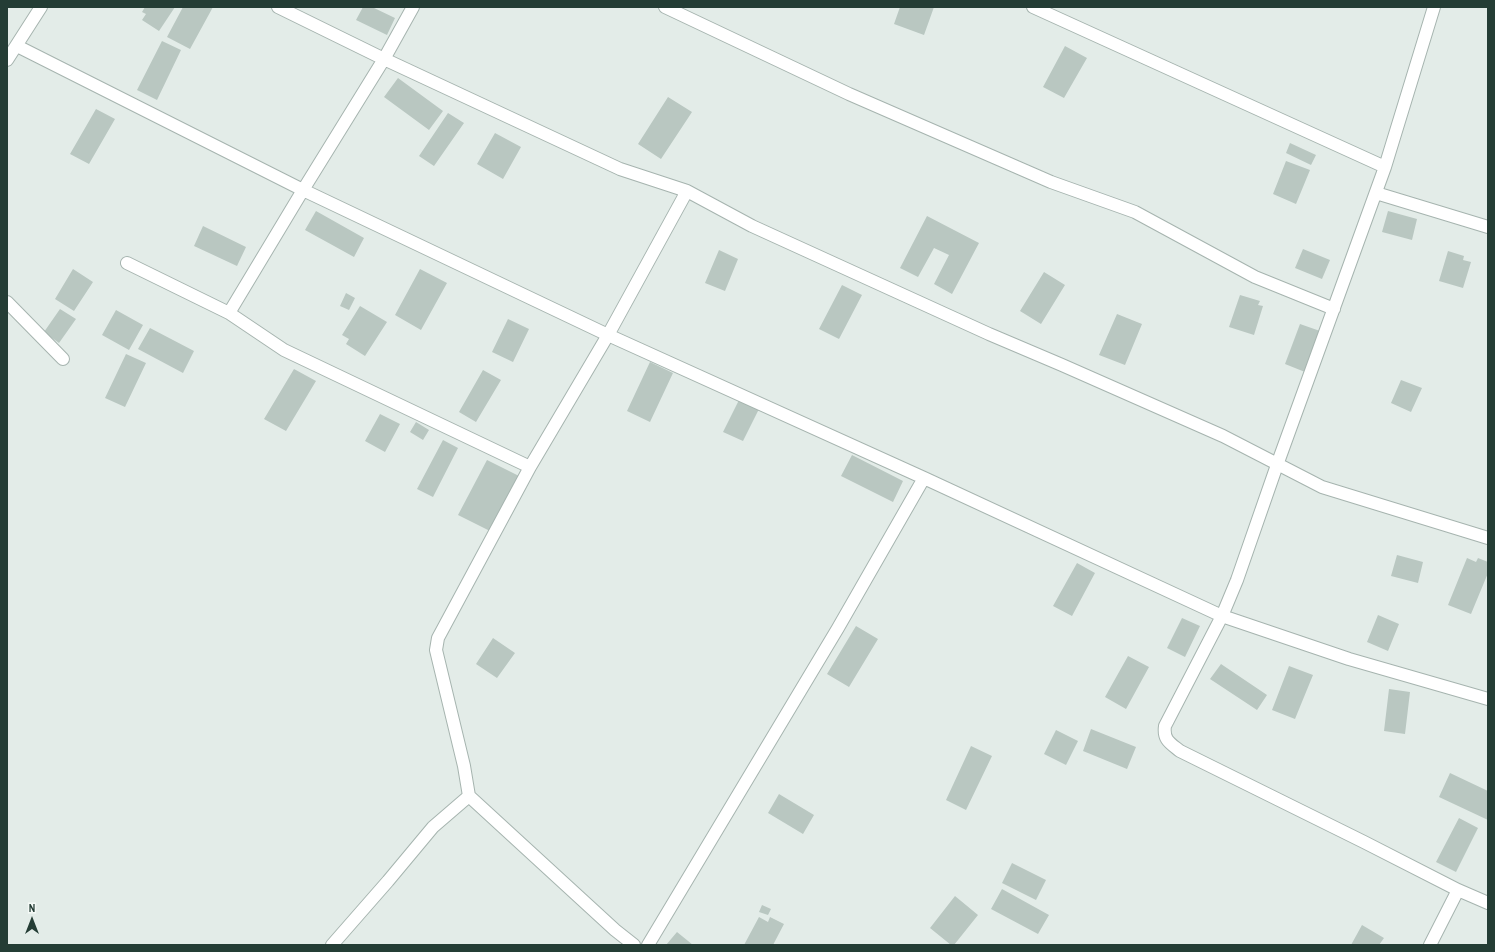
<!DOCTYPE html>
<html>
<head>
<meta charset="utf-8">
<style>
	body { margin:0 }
	#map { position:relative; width:1495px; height:952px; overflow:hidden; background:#e3ece8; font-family:"Archivo Narrow",sans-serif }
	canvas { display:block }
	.frame { position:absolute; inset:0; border:8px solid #243d35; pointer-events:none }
	.north { position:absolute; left:12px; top:900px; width:40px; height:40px; -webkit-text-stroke:3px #f4f9f6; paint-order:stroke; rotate:0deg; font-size:11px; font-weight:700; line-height:16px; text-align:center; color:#243d35 }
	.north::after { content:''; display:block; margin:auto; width:14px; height:18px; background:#243d35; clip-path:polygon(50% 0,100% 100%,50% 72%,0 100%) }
</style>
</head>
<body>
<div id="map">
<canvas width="1495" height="952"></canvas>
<div class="frame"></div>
<div class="north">N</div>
</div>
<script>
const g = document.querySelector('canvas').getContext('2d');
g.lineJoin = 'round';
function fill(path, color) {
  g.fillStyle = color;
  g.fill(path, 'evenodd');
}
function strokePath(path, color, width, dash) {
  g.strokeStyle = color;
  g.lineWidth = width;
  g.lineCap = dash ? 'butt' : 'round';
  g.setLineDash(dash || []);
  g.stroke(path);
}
fill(new Path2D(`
	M 145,7 L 175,7 L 159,31 L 142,20 L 146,14 L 142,12 Z
	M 183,7 L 213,7 L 190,49 L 167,37 Z
	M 363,7 L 372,7 L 395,18 L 387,35 L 356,20 Z
	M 900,7 L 934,7 L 924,35 L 894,24 Z
	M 162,41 L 181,50 L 157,100 L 137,90 Z
	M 1065,46 L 1087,58 L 1064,98 L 1043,87 Z
	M 398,78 L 443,111 L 429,130 L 384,97 Z
	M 668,97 L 692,112 L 661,159 L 638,144 Z
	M 96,109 L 115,119 L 89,164 L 70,154 Z
	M 448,113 L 464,123 L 434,166 L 419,156 Z
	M 495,133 L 521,147 L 503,179 L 477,164 Z
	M 1290,143 L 1316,155 L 1311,165 L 1286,153 Z
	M 1286,161 L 1310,170 L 1296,204 L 1273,194 Z
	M 316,211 L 364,238 L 354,257 L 305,230 Z
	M 1388,211 L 1417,219 L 1412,240 L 1382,232 Z
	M 927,216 L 979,243 L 952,294 L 934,284 L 949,255 L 934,248 L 918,277 L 900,268 Z
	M 203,226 L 246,247 L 237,266 L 194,246 Z
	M 1303,249 L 1330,260 L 1322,279 L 1295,268 Z
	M 719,250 L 738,259 L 725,291 L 705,283 Z
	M 1448,251 L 1464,256 L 1463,260 L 1471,262 L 1463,288 L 1439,281 Z
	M 73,269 L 93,282 L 74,311 L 55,299 Z
	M 420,269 L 447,283 L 421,330 L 395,315 Z
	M 1044,272 L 1065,285 L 1041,324 L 1020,311 Z
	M 842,285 L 862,295 L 839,339 L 819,329 Z
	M 346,293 L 355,298 L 349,310 L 340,306 Z
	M 1240,295 L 1260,301 L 1258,305 L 1263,306 L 1254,335 L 1229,327 Z
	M 360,306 L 387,322 L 365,356 L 346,344 L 349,339 L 342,335 Z
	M 60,309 L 76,319 L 59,343 L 44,332 Z
	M 116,310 L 143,325 L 129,350 L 102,335 Z
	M 1117,314 L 1142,324 L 1125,365 L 1099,355 Z
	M 508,319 L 529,329 L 513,362 L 492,352 Z
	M 1300,324 L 1320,331 L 1305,372 L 1285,364 Z
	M 150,328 L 194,351 L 183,373 L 138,349 Z
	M 126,354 L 146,363 L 125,407 L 105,398 Z
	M 650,362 L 673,373 L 650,422 L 627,411 Z
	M 294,369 L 316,381 L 286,431 L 264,419 Z
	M 483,370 L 501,380 L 476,422 L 459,412 Z
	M 1401,380 L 1422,388 L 1411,412 L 1391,403 Z
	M 739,400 L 759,409 L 743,441 L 723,432 Z
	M 380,414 L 400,424 L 385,452 L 365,441 Z
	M 416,422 L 429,430 L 423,440 L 410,432 Z
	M 443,440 L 458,448 L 433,497 L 417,489 Z
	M 852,455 L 903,481 L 893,502 L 841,476 Z
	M 487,460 L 519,476 L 490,531 L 458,515 Z
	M 1397,555 L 1423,562 L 1418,583 L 1391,576 Z
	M 1467,558 L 1476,562 L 1478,558 L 1488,562 L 1488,573 L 1471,614 L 1448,605 Z
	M 1077,563 L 1095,573 L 1072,616 L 1053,606 Z
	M 1378,615 L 1399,624 L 1388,651 L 1367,642 Z
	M 1182,618 L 1200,626 L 1185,657 L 1167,648 Z
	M 856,626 L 878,639 L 849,687 L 827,674 Z
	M 493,638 L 515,653 L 497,678 L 476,664 Z
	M 1128,656 L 1149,667 L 1126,709 L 1105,697 Z
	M 1221,664 L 1267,695 L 1257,710 L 1210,679 Z
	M 1289,666 L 1313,675 L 1295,719 L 1272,710 Z
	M 1389,689 L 1410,692 L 1405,734 L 1384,731 Z
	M 1091,729 L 1136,747 L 1127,769 L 1083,751 Z
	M 1056,730 L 1078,741 L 1066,765 L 1044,754 Z
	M 971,746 L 992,756 L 966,810 L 946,800 Z
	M 1450,773 L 1488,791 L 1488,820 L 1439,797 Z
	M 779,794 L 814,815 L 803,834 L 768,813 Z
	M 1459,818 L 1478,828 L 1456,872 L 1436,862 Z
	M 1012,863 L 1046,880 L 1036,900 L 1002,883 Z
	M 1002,889 L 1049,915 L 1038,934 L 991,909 Z
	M 955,896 L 978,915 L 954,945 L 951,945 L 930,928 Z
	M 762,905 L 771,909 L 768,915 L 759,912 Z
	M 759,917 L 768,922 L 770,917 L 784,924 L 773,945 L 744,945 Z
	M 1362,925 L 1384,938 L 1379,945 L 1351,945 Z
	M 677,932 L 693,945 L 666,945 Z`), '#b9c7c1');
const street = new Path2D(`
	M 278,7 L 384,59 L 620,169 L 687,191 L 752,226 L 989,334 L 1062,365 L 1223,436 L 1322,487 L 1488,538
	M 665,7 L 849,94 L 1051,182 L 1135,212 L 1255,277 L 1334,309
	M 1033,7 L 1385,167
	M 1434,7 L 1385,167 L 1277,465 L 1237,580 L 1222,616 L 1165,726 C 1163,740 1170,743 1180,751 L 1364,842 L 1458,890 L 1488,903
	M 17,46 L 303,190 L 608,335 L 924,478 L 1222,616 L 1349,659 L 1488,699
	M 7,60 L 41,7
	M 1376,193 L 1488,227
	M 127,263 L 229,313 L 284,350 L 530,467 L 608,335 L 687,191
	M 7,302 L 63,359
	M 229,313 L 303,190 L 384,59 L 413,7
	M 469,796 L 615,930 L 634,945
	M 332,945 L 388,881 L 433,827 L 469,796 L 464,766 L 436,650 L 438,638 L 530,467
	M 648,945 L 838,628 L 924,478
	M 1430,945 L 1458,890`);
strokePath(street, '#a6b4af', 14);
strokePath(street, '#fff', 12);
</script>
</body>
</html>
